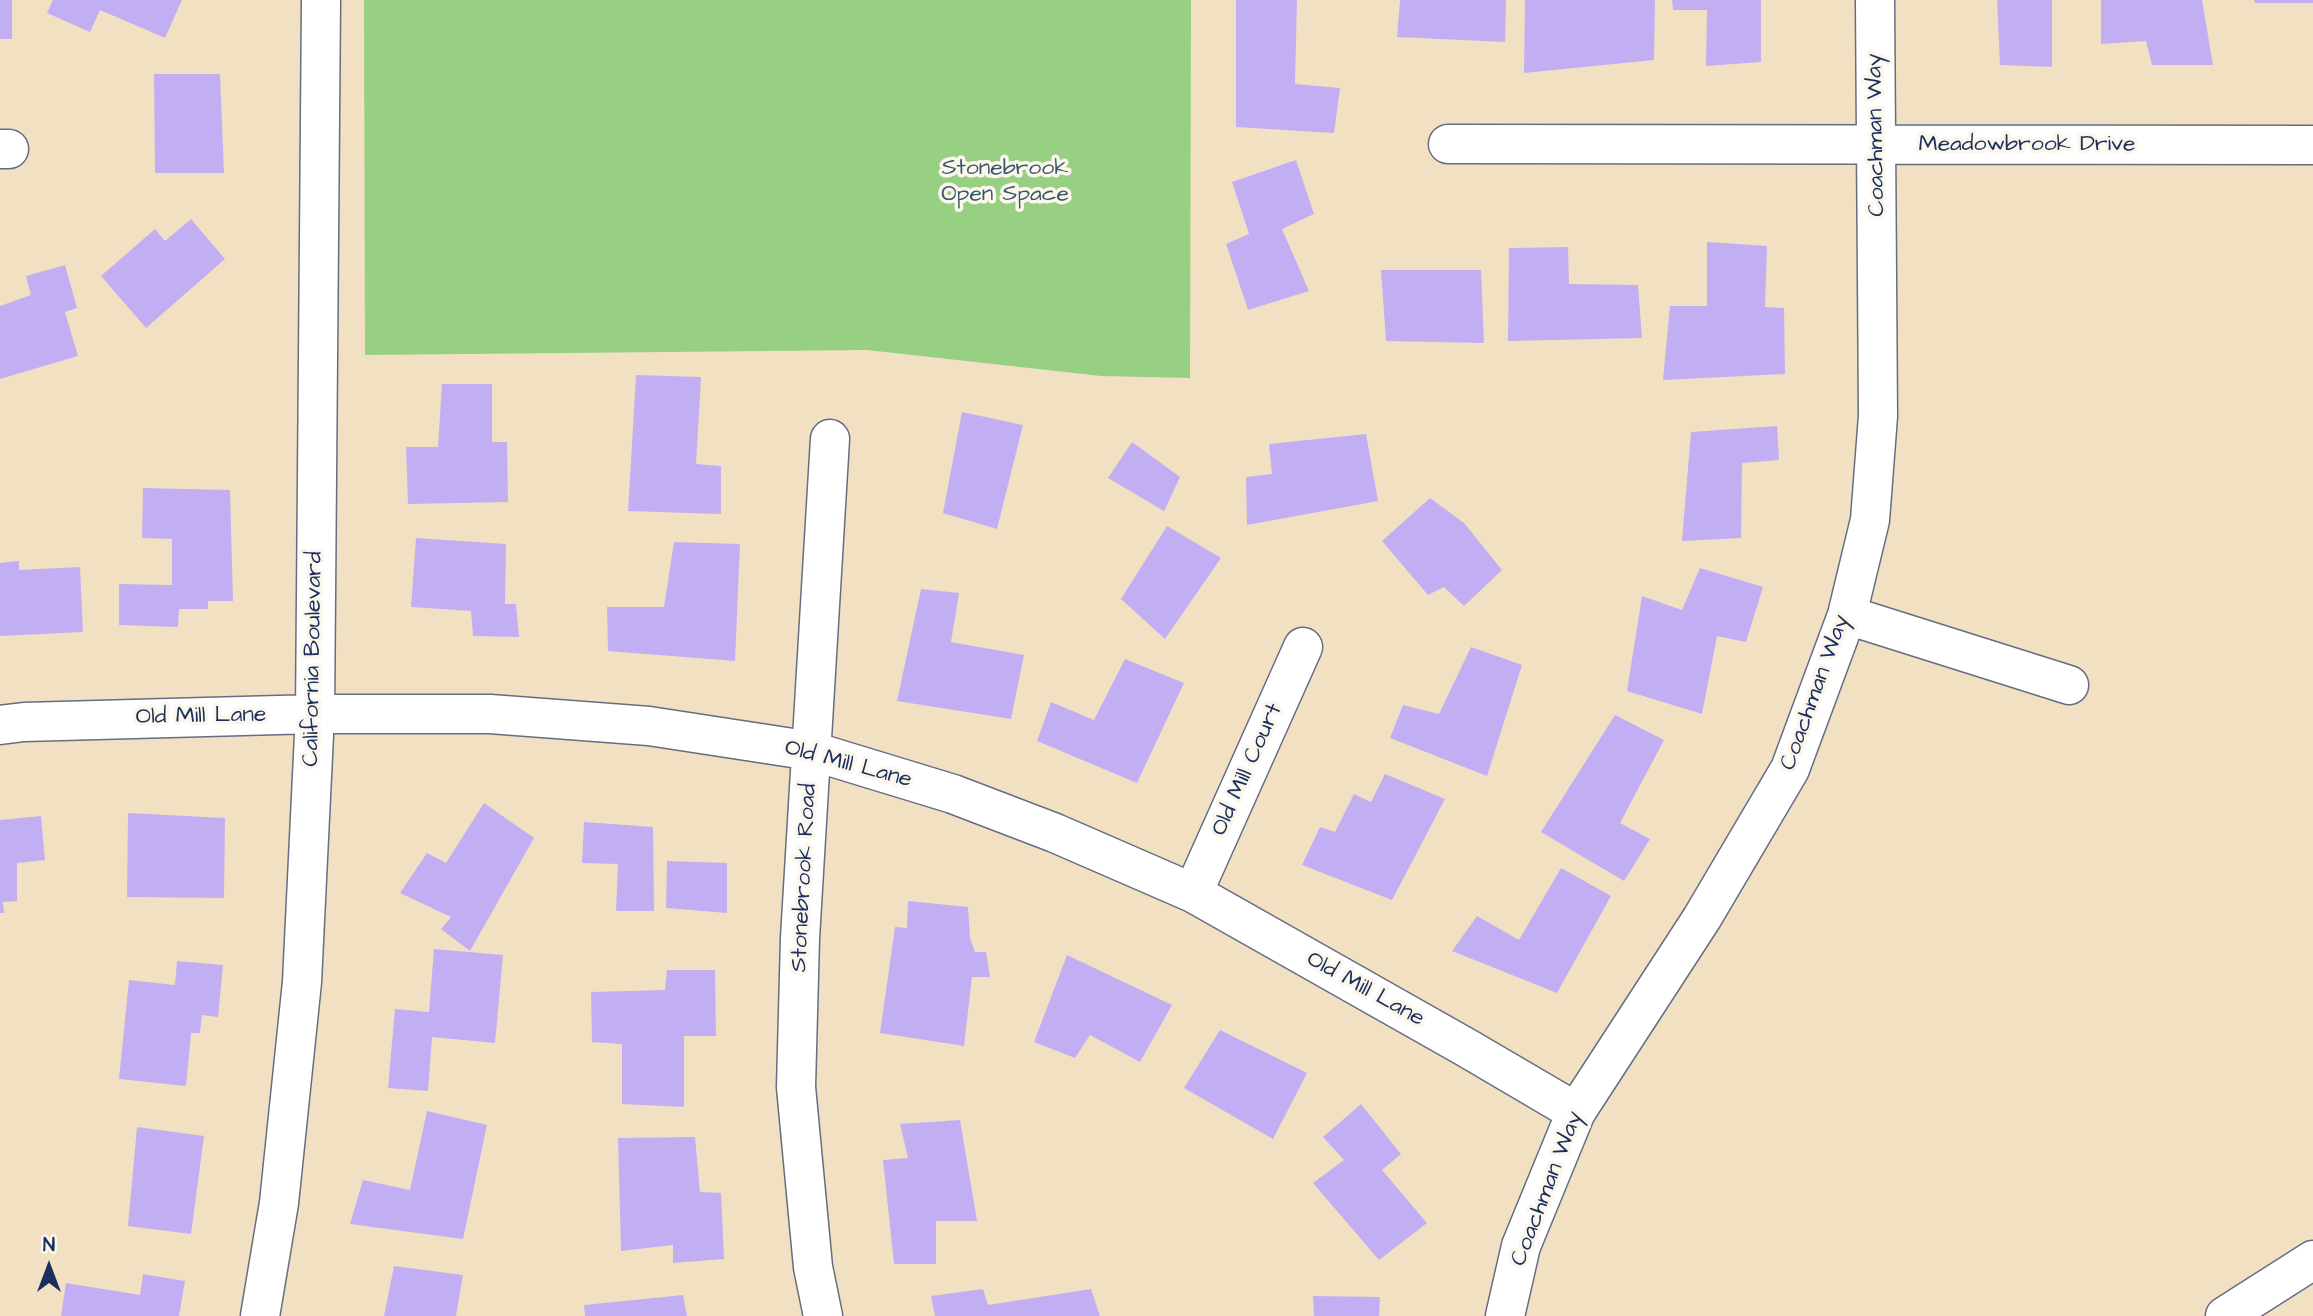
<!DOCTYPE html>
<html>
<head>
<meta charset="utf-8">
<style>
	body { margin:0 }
	#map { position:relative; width:2313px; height:1316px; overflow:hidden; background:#f2e0c2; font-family:"Architects Daughter",sans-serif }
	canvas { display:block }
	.north { position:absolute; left:14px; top:1232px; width:70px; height:70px; -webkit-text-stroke:5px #fbf7ec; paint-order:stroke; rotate:0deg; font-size:19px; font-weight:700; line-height:28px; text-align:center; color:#1b2f5e }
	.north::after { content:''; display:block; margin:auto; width:24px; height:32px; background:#1b2f5e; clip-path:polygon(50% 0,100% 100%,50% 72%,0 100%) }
</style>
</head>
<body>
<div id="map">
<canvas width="2313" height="1316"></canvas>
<div class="north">N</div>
</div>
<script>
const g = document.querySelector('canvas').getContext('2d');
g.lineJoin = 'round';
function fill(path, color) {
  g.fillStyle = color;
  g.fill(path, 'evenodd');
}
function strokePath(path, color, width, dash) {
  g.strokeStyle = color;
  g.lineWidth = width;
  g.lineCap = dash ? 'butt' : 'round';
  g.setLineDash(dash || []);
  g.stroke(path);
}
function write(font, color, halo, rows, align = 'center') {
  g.font = font + ' "Architects Daughter",sans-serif';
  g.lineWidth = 7;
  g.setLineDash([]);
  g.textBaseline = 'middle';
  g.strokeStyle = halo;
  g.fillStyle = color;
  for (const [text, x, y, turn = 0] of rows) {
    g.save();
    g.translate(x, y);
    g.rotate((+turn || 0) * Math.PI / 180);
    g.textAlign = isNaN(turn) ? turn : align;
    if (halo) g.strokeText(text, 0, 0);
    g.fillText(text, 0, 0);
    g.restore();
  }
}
fill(new Path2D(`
	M 364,0 L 1191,0 L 1190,378 L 1101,376 L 867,350 L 365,355 Z`), '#97d083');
fill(new Path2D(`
	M 0,0 L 12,0 L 12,39 L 0,39 Z
	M 53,0 L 182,0 L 165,38 L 100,10 L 90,32 L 47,13 Z
	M 1236,0 L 1297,0 L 1295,84 L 1340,88 L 1334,133 L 1236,127 Z
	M 1400,0 L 1506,0 L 1505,42 L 1397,37 Z
	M 1525,0 L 1655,0 L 1654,60 L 1524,73 Z
	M 1672,0 L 1761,0 L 1761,62 L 1706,66 L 1707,10 L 1673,10 Z
	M 1997,0 L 2052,0 L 2052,67 L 2000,65 Z
	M 2101,0 L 2202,0 L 2213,65 L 2152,65 L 2146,41 L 2101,44 Z
	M 2254,0 L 2313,0 L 2313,3 L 2255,3 Z
	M 154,74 L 220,74 L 224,173 L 155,173 Z
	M 1296,160 L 1314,214 L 1282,229 L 1309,291 L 1248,310 L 1226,244 L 1249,234 L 1232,182 Z
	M 191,219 L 225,259 L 146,328 L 101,276 L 155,229 L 165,241 Z
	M 1707,242 L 1767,246 L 1765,307 L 1784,308 L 1785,374 L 1663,380 L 1670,306 L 1707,306 Z
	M 1568,247 L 1569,284 L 1638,285 L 1642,338 L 1508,341 L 1509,248 Z
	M 65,265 L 77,308 L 65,312 L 78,356 L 0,379 L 0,306 L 31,295 L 26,276 Z
	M 1381,270 L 1481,270 L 1484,343 L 1386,341 Z
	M 636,375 L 701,377 L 696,464 L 721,466 L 721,514 L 628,511 Z
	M 442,384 L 492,384 L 492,442 L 507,442 L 508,502 L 408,504 L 406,447 L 438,447 Z
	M 962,412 L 1023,425 L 997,529 L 943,513 Z
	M 1777,426 L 1779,460 L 1742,463 L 1741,538 L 1682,541 L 1691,432 Z
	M 1366,434 L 1378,501 L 1247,525 L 1246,477 L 1272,474 L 1269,444 Z
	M 1132,442 L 1180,477 L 1164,511 L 1108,478 Z
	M 143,488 L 230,490 L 233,601 L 208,601 L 208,609 L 179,609 L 178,627 L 119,625 L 119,584 L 172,585 L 172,539 L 142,538 Z
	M 1430,498 L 1464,523 L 1502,570 L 1464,606 L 1444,587 L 1428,595 L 1382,541 Z
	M 1167,526 L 1221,558 L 1165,639 L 1121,599 Z
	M 416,538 L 506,544 L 505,604 L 516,604 L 519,637 L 473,636 L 471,611 L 411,607 Z
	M 674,542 L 740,544 L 735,661 L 608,651 L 607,607 L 664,607 Z
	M 19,561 L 19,570 L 80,567 L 83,632 L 0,636 L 0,563 Z
	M 1700,568 L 1763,587 L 1746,642 L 1717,636 L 1702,714 L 1627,691 L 1642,596 L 1682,610 Z
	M 921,589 L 959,593 L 951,642 L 1024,655 L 1011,719 L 897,701 Z
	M 1471,647 L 1522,665 L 1487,776 L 1390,738 L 1403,705 L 1439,714 Z
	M 1125,659 L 1184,683 L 1137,783 L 1037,741 L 1051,702 L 1094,720 Z
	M 1615,715 L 1664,740 L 1620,823 L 1650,839 L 1624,881 L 1541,832 Z
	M 1385,774 L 1445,799 L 1392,900 L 1302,865 L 1320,827 L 1335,832 L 1354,794 L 1371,802 Z
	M 484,803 L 534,838 L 470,951 L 441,929 L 451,917 L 400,893 L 427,853 L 446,863 Z
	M 128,813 L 225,818 L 224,898 L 127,897 Z
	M 41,816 L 45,860 L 17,863 L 17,901 L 3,902 L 4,913 L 0,913 L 0,820 Z
	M 584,822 L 653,827 L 654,911 L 616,911 L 618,864 L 582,863 Z
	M 667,861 L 727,863 L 727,913 L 666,908 Z
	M 1561,868 L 1611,896 L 1557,993 L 1452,951 L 1477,916 L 1519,940 Z
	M 908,901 L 968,907 L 970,938 L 975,952 L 986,952 L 990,977 L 972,977 L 964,1046 L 880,1033 L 895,927 L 907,928 Z
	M 434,949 L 503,955 L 495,1043 L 432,1037 L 428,1091 L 388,1088 L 395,1009 L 429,1012 Z
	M 1067,955 L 1172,1005 L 1140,1062 L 1090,1035 L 1075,1058 L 1034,1042 Z
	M 177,961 L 223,965 L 218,1017 L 202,1015 L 200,1033 L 191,1033 L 186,1086 L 119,1079 L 129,980 L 175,985 Z
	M 667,970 L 715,970 L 716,1036 L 684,1036 L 684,1107 L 622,1104 L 622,1044 L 592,1042 L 591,992 L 665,990 Z
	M 1220,1030 L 1307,1073 L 1273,1139 L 1184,1088 Z
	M 1361,1104 L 1401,1154 L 1382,1170 L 1427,1223 L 1379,1260 L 1313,1183 L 1344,1160 L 1323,1137 Z
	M 427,1111 L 487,1125 L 463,1239 L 350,1224 L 363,1180 L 410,1190 Z
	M 960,1120 L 977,1221 L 936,1221 L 936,1264 L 894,1264 L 883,1160 L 908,1158 L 900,1124 Z
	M 137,1127 L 204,1136 L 191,1234 L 128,1226 Z
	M 695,1137 L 700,1192 L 721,1193 L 724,1259 L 673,1263 L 673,1245 L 621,1251 L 618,1138 Z
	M 394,1266 L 463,1275 L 456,1316 L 384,1316 Z
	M 143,1274 L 185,1281 L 179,1316 L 61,1316 L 66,1283 L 140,1295 Z
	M 983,1289 L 988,1305 L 1091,1289 L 1100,1316 L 935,1316 L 931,1296 Z
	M 683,1295 L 687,1316 L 585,1316 L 584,1305 Z
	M 1313,1296 L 1380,1297 L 1379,1316 L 1314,1316 Z`), '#c2aff3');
const minor = new Path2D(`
	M 1448,144 L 2313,145
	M 0,149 L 9,149
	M 1847,615 L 2069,685
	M 0,725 L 24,722 L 315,714 L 490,714 L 649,726 L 812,751 L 953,794 L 1055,833 L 1193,893 L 1467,1048 L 1576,1112
	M 1193,893 L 1303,647
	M 260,1316 L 279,1203 L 302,982 L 315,714 L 321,0
	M 823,1316 L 813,1267 L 796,1087 L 800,938 L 830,439
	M 1505,1316 L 1521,1246 L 1576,1112 L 1702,918 L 1790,769 L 1847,615 L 1870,520 L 1878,416 L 1875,0
	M 2225,1316 L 2313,1260`);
strokePath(minor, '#666d81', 41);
strokePath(minor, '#fff', 38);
write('23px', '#1b2f5e', '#fbf7ec', [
	["Coachman Way",1877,135,-91],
	["Meadowbrook Drive",2027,145],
	["California Boulevard",314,659,-89],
	["Coachman Way",1816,693,-70],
	["Old Mill Lane",201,717,-1],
	["Old Mill Lane",848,765,15],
	["Old Mill Court",1248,770,-66],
	["Stonebrook Road",805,878,-87],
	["Old Mill Lane",1365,990,29],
	["Coachman Way",1548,1189,-69]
]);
write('23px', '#3a5767', '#fbf7ec', [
	["Stonebrook",1005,169],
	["Open Space",1005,195]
]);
</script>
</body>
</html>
